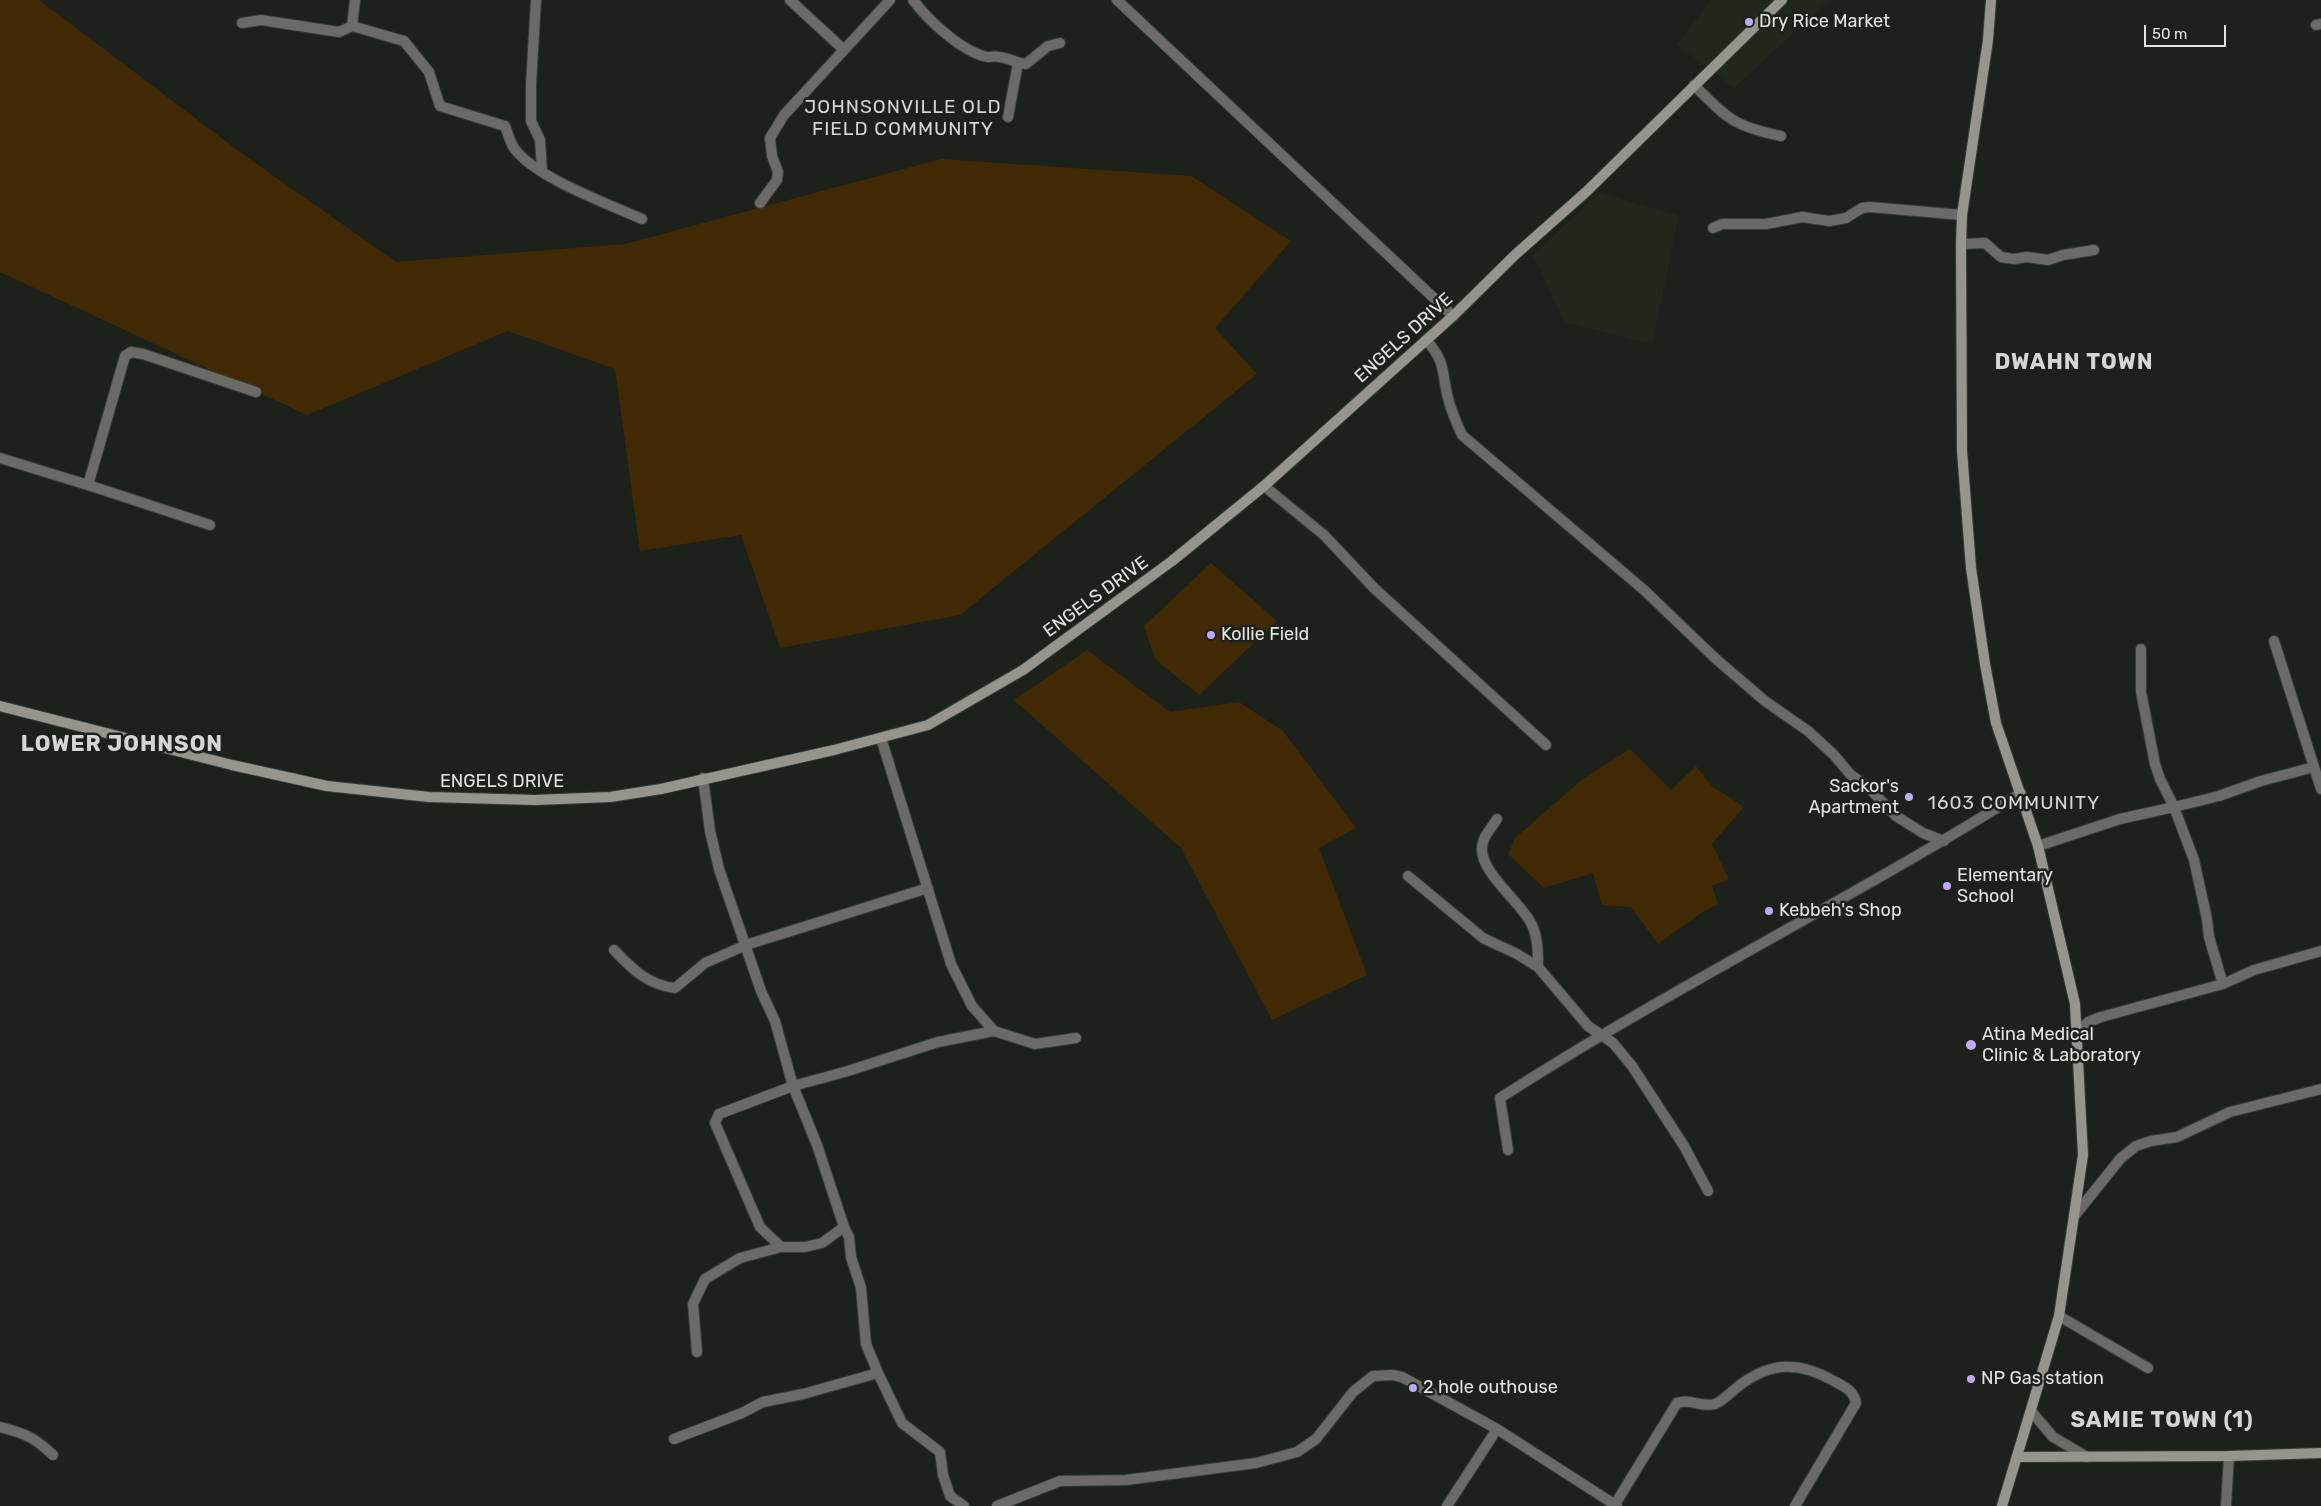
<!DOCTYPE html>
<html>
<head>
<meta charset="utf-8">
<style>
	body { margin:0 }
	#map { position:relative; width:2321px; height:1506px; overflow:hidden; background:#1d211b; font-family:Rubik,sans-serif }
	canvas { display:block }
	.scale { position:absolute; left:2144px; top:25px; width:82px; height:22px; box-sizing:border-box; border:2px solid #e1e4e0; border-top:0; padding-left:6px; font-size:15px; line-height:18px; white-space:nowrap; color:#e1e4e0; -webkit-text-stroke:4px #1d211b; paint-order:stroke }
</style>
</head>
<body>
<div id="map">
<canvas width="2321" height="1506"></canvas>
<div class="scale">50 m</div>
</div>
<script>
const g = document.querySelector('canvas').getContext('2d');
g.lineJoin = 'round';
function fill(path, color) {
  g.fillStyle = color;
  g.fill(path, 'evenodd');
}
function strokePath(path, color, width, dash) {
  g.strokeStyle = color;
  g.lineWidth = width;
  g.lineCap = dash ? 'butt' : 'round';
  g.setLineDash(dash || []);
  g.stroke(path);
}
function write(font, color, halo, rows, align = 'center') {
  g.font = font + ' Rubik,sans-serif';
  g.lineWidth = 5;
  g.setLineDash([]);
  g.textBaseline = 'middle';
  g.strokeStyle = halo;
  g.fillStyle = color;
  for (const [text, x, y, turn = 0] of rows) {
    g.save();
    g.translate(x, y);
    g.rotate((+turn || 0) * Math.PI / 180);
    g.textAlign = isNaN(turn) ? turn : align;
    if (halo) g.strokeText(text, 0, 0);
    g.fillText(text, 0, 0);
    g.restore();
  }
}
fill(new Path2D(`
	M 1711,0 L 1829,0 L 1734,88 L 1677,44 Z
	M 1600,193 L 1679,216 L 1652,344 L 1565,322 L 1533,255 Z`), '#20281c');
fill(new Path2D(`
	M 0,0 L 39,0 L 244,155 L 396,262 L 625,244 L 941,159 L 1191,176 L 1291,241 L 1215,328 L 1257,374 L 960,615 L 780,648 L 741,535 L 640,551 L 615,369 L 508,331 L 307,415 L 0,272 Z
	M 1211,563 L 1277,621 L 1199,695 L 1155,659 L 1144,626 Z
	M 1087,650 L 1170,712 L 1239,702 L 1283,731 L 1356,828 L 1319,848 L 1367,975 L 1272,1020 L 1181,848 L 1014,700 Z
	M 1630,749 L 1671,790 L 1696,766 L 1712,786 L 1744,807 L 1712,844 L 1729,879 L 1712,886 L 1718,904 L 1704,911 L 1658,944 L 1631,907 L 1602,905 L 1593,873 L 1544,888 L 1508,854 L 1515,838 L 1583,779 Z`), '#412904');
const street = new Path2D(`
	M 536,0 L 531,84 L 531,121 L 540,140 L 542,170
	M 790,0 L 843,49
	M 913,0 C 929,21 961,51 987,57 C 991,57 995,56 999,57 C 1009,58 1016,63 1026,64 L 1048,46 L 1060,43
	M 1117,0 L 1453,316
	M 242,23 L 261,20 L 339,32 L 352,26 L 404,41 L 429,72 L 440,106 L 505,126 C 508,133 510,142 514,148 C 534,177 608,204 642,219
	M 2316,25 L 2321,24
	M 352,26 L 355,0
	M 1694,85 C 1728,119 1733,126 1781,136
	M 1008,117 L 1018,63
	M 760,203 L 777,180 L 778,172 L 772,156 L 770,138 L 784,115 L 890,0
	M 1713,228 L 1722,224 L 1766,224 L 1802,217 L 1829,221 L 1846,218 L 1862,208 L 1870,207 L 1962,215
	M 1961,244 L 1985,243 L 2001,257 L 2014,259 L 2027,257 L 2048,260 L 2063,255 L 2094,250
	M 1426,340 C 1447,363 1441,371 1448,398 C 1451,411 1456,422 1462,435 L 1644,590 L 1716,659 L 1765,701 L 1808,731 L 1834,755 L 1850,774 L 1869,788 L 1896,816 L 1923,833 L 1944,841
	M 0,458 L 88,485 L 125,356 L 131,352 L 143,354 L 256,392
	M 88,485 L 210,525
	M 1264,486 L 1324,535 L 1374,588 L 1546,745
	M 2274,641 L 2314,767
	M 881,738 L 951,964 L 972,1006 L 994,1031
	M 703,778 L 710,831 L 719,869 L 761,991 L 775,1021 L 793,1086 L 817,1145 L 844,1227
	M 1497,819 C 1493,826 1485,834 1483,842 C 1474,869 1522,902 1532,925 C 1538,938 1538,953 1538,967
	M 2038,846 L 2120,819 L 2174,807 L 2160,779 L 2155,764 L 2141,692 L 2141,649
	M 1408,876 L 1483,938 L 1517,954 L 1538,967 L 1588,1026 L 1613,1043 L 1632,1066 L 1684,1146 L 1708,1191
	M 614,950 C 632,969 648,985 675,988 L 705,963 L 746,945 L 928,888
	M 2223,984 L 2254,970 L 2321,951
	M 2076,1034 L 2088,1022 L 2101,1017 L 2223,984 L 2209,937 L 2207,919 L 2194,860 L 2174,807 L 2219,796 L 2261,781 L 2314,767 L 2321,789
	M 1508,1150 L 1500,1098 C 1669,989 1850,900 2021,793
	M 2075,1215 L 2121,1158 L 2136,1146 L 2151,1141 L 2177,1137 L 2230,1112 L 2321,1089
	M 781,1247 L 760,1227 L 715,1123 L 719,1114 L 793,1086 L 848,1071 L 938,1042 L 994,1031 L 1035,1044 L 1076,1038
	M 2059,1316 L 2148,1368
	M 878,1373 L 902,1423 L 940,1452 L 943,1475 L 950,1496 L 964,1506
	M 2031,1411 L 2053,1437 L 2087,1457
	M 0,1427 C 25,1433 35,1438 53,1455
	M 674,1439 L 742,1413 L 763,1402 L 803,1394 L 878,1373 L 866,1344 L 861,1288 L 851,1257 L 849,1237 L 844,1227 L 822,1243 L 805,1247 L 781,1247 L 740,1258 L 705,1279 L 693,1304 L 697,1352
	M 997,1506 L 1060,1481 L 1126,1480 L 1256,1463 L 1297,1452 L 1316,1439 L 1353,1392 L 1373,1376 L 1393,1375 L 1402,1377 L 1497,1429 L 1617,1506
	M 1447,1506 L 1497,1429
	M 1614,1506 L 1677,1403 C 1691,1398 1702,1408 1715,1404 C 1723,1401 1732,1391 1740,1385 C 1771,1362 1798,1361 1832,1380 C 1843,1386 1854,1390 1856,1403 L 1795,1506
	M 2226,1506 L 2229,1456`);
const secondary = new Path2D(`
	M 1991,0 L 1988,40 L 1962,215 L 1961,244 L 1962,451 L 1971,568 L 1985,664 L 1996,723 L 2038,846 L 2075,1004 L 2083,1155 L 2059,1316 L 2002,1506
	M 0,706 L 232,765 L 327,786 L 429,797 L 535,800 L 610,797 L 661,789 L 834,750 L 928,725 L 1023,670 L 1172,561 L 1264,486 L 1453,316 L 1516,254 L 1586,192 L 1782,0
	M 2018,1457 L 2229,1456 L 2321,1453`);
strokePath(street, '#383c37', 12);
strokePath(secondary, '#383c37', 12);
strokePath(street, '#6a6a66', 10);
strokePath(secondary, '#95958e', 10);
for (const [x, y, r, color] of [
	[1749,22,5,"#bfa9f4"],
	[1211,635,5,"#bfa9f4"],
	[1909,797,5,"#bfa9f4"],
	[1947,886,5,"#bfa9f4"],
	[1769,911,5,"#bfa9f4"],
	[1971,1045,6,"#bfa9f4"],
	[1971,1379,5,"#bfa9f4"],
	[1413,1388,5,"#bfa9f4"]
]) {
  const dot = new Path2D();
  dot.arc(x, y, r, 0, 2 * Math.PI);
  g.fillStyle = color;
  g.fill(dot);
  strokePath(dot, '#1d211b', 2);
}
write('18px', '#e1e4e0', '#1d211b', [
	["Dry Rice Market",1759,22],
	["Kollie Field",1221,635],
	["Sackor's",1899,787,"right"],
	["Apartment",1899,808,"right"],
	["Elementary",1957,876],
	["School",1957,897],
	["Kebbeh's Shop",1779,911],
	["Atina Medical",1982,1035],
	["Clinic & Laboratory",1982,1056],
	["NP Gas station",1981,1379],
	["2 hole outhouse",1423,1388]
], 'left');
write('18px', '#e1e4e0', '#1d211b', [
	["ENGELS DRIVE",1404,338,-42],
	["ENGELS DRIVE",1096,597,-36],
	["ENGELS DRIVE",502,782]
]);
g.letterSpacing = '1px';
write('19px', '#d1d8cf', '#1d211b', [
	["JOHNSONVILLE OLD",903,108],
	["FIELD COMMUNITY",903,130],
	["1603 COMMUNITY",2014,804]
]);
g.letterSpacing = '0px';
g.letterSpacing = '1px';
write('bold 22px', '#d1d8cf', '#1d211b', [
	["DWAHN TOWN",2074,363],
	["LOWER JOHNSON",122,745],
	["SAMIE TOWN (1)",2162,1421]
]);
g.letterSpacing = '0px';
</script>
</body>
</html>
